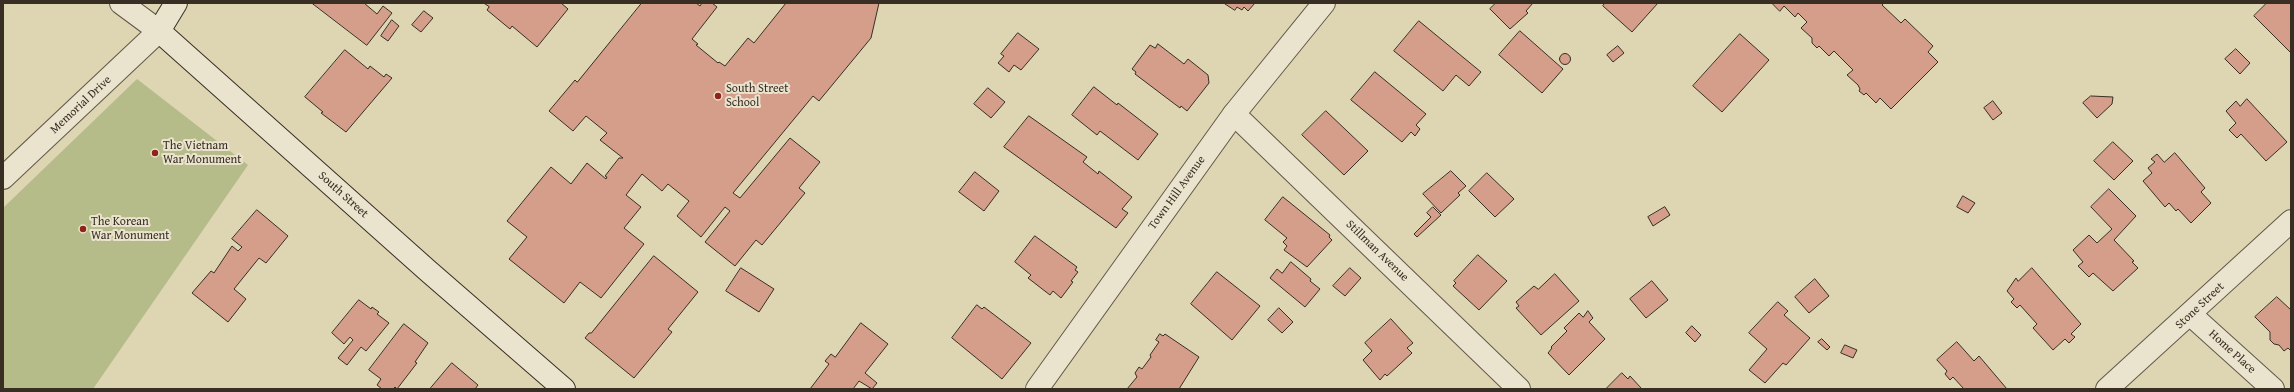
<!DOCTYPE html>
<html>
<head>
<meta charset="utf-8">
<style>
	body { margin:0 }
	#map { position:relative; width:2294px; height:392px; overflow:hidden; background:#ded5b3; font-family:"Gentium Book Plus",serif }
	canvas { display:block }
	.frame { position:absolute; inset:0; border:4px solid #392e24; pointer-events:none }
</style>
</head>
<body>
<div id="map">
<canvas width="2294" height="392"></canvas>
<div class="frame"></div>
</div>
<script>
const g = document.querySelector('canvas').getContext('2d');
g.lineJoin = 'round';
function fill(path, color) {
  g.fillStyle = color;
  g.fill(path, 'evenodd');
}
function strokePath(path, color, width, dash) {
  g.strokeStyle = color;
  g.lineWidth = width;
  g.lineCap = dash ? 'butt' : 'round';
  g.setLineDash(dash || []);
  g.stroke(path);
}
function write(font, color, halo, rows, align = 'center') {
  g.font = font + ' "Gentium Book Plus",serif';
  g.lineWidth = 4;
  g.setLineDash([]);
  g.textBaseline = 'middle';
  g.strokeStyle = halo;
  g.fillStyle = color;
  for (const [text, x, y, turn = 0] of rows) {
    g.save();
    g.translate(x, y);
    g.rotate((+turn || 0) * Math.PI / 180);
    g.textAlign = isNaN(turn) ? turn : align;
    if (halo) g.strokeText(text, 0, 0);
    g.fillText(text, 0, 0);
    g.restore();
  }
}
fill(new Path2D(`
	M 137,79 L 248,165 L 93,389 L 3,389 L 3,208 Z`), '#b5bc8a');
const building = new Path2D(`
	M 312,3 L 364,3 L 377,14 L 383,6 L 392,13 L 367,45 Z
	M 484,3 L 561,3 L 568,9 L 537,47 L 512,26 L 510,29 L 487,10 L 489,7 Z
	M 642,3 L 696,3 L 700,6 L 702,3 L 712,3 L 717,7 L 692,39 L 698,44 L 696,45 L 718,63 L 719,62 L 725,66 L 748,38 L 754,43 L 786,3 L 879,3 L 871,38 L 819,101 L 813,96 L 733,193 L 740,198 L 790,138 L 820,162 L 799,188 L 805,193 L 762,245 L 756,240 L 735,266 L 705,242 L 730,211 L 725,207 L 701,237 L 677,216 L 689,201 L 668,184 L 662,191 L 642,174 L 626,195 L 641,207 L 624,228 L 644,244 L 601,298 L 580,282 L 564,303 L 509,259 L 527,237 L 507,221 L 551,167 L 571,184 L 587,163 L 606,179 L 607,177 L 605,176 L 619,158 L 623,158 L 600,140 L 607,133 L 586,116 L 573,131 L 549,111 L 575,80 L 577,82 Z
	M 1224,3 L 1255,3 L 1248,11 L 1244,7 L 1242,10 L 1237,7 L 1235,10 Z
	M 1496,3 L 1533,3 L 1526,11 L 1528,13 L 1510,29 L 1490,9 Z
	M 1605,3 L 1658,3 L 1632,32 L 1603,6 Z
	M 1772,3 L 1884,3 L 1882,5 L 1901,23 L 1905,19 L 1933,46 L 1928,52 L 1938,62 L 1891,109 L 1880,98 L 1876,103 L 1866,93 L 1864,95 L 1859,91 L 1860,89 L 1858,85 L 1847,75 L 1853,70 L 1834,51 L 1829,56 L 1819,46 L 1817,48 L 1812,43 L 1812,38 L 1801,28 L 1807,22 L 1798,13 L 1795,17 L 1784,6 L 1780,11 Z
	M 2267,3 L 2291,3 L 2291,53 L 2254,16 Z
	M 424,11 L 433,18 L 421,32 L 412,25 Z
	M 392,20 L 399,26 L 388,41 L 381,36 Z
	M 1419,21 L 1481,72 L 1469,86 L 1456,75 L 1443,91 L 1394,51 Z
	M 1520,31 L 1563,69 L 1542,93 L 1499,55 Z
	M 1018,33 L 1039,49 L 1021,70 L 1014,65 L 1009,72 L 998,63 L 1004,56 L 1001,54 Z
	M 1740,34 L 1769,60 L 1722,112 L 1693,86 Z
	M 1158,44 L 1184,64 L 1188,59 L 1208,75 L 1209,83 L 1187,111 L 1181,106 L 1180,108 L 1135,74 L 1136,72 L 1132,69 L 1150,45 L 1155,48 Z
	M 1618,46 L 1624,53 L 1613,62 L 1607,55 Z
	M 2236,49 L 2250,63 L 2240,74 L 2225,59 Z
	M 345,50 L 368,69 L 370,66 L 384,77 L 386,74 L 392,78 L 346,132 L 321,113 L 323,112 L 305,97 Z
	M1559.5 59a5.5 5.5 0 1 1 11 0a5.5 5.5 0 1 1-11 0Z
	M 1375,72 L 1426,114 L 1416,125 L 1420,129 L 1415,136 L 1411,132 L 1402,142 L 1351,100 Z
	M 1094,87 L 1117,105 L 1118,103 L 1158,134 L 1138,160 L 1100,131 L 1097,135 L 1072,115 Z
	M 988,88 L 1005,102 L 991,118 L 974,104 Z
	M 2091,96 L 2113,97 L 2112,104 L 2097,118 L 2083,103 Z
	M 2247,99 L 2287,142 L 2266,161 L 2241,134 L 2237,138 L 2229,130 L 2236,123 L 2226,111 L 2236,101 L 2240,106 Z
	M 1993,101 L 2002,113 L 1993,120 L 1984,108 Z
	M 1326,111 L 1368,151 L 1344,175 L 1302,135 Z
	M 1029,116 L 1087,157 L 1083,162 L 1098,174 L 1099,171 L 1132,197 L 1122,209 L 1128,213 L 1116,228 L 1004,147 Z
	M 2113,142 L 2133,161 L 2114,180 L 2094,161 Z
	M 2175,153 L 2205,188 L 2201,192 L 2211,203 L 2191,223 L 2178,209 L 2176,211 L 2169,203 L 2165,207 L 2143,181 L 2152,173 L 2148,168 L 2155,162 L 2151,159 L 2157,154 L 2164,162 Z
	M 1451,171 L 1466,186 L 1458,193 L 1460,195 L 1441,213 L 1423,194 Z
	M 975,172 L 999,191 L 984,211 L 959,192 Z
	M 1487,173 L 1514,199 L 1495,217 L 1469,191 Z
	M 2109,189 L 2136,216 L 2114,240 L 2134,261 L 2132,262 L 2138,268 L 2113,291 L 2093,273 L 2089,277 L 2078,266 L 2083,262 L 2073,250 L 2089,235 L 2097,243 L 2112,229 L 2091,207 Z
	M 1963,196 L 1975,203 L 1968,213 L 1957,207 Z
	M 1283,197 L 1330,235 L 1329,237 L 1332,240 L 1307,267 L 1284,250 L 1287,246 L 1283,242 L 1287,238 L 1265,220 Z
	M 1433,207 L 1441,215 L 1417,237 L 1414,234 L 1431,217 L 1427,213 Z
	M 1665,207 L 1670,215 L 1653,226 L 1648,217 Z
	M 257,210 L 288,236 L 266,263 L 259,258 L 234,289 L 246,299 L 228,322 L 192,293 L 211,271 L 214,273 L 232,246 L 238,251 L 242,247 L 232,239 Z
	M 1035,236 L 1077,267 L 1075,270 L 1078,272 L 1071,281 L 1073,282 L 1061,298 L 1053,291 L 1050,295 L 1028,278 L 1031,275 L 1015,262 Z
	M 1478,255 L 1507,281 L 1479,310 L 1453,286 L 1456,283 L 1454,281 Z
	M 654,256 L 698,292 L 668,329 L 672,332 L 634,378 L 585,338 L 589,333 L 591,333 Z
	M 1291,262 L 1311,279 L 1310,281 L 1320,289 L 1305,307 L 1270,278 L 1277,269 L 1282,273 Z
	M 741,268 L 774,289 L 759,312 L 726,291 Z
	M 1350,268 L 1361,278 L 1345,296 L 1333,286 Z
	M 2032,268 L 2081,324 L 2071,334 L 2075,337 L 2069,343 L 2065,339 L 2053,350 L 2033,328 L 2037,324 L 2020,305 L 2017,308 L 2011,302 L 2014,299 L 2007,291 L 2016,278 L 2018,281 Z
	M 1217,272 L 1260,306 L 1232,340 L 1191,304 Z
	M 1555,274 L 1579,301 L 1541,335 L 1516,308 L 1519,306 L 1516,302 L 1534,286 L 1538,289 Z
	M 1815,279 L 1829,296 L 1809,313 L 1795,297 Z
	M 1652,281 L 1668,300 L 1646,318 L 1630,299 Z
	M 2277,297 L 2291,310 L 2291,351 L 2288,348 L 2284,351 L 2279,345 L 2274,344 L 2270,340 L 2270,332 L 2255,317 Z
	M 359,300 L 371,309 L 372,307 L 379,312 L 377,314 L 389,323 L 366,351 L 361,347 L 347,365 L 338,358 L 353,340 L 350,337 L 344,344 L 332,333 Z
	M 1778,302 L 1788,311 L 1784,315 L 1810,338 L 1786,365 L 1783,363 L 1765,383 L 1749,370 L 1767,349 L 1749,333 Z
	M 977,305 L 982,309 L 984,307 L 1031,343 L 1002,379 L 952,338 Z
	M 1279,308 L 1293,322 L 1282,333 L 1268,320 Z
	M 1588,311 L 1593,318 L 1589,322 L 1605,339 L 1569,375 L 1548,353 L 1552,348 L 1551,347 L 1567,331 L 1564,328 L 1579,313 L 1583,317 Z
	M 1391,319 L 1413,343 L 1407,348 L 1412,353 L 1387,376 L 1385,374 L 1380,380 L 1363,360 L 1372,351 L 1365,343 Z
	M 861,323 L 888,344 L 865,373 L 877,383 L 872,389 L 859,381 L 853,389 L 810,389 L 829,364 L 825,361 L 831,354 L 835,357 Z
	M 404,324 L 428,343 L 415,362 L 417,363 L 397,389 L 395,387 L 393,389 L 382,389 L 377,385 L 381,379 L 369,370 Z
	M 1692,326 L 1701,335 L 1695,342 L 1686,333 Z
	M 1160,334 L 1163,336 L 1165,334 L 1199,357 L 1179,389 L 1127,389 L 1137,377 L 1135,373 L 1139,367 L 1142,369 L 1151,357 L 1150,355 L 1159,342 L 1156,340 Z
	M 1822,339 L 1830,347 L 1827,350 L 1818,342 Z
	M 1957,342 L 1974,361 L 1979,356 L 2007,389 L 1964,389 L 1953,377 L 1950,380 L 1945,374 L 1947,371 L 1937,360 Z
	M 1845,345 L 1857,350 L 1853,358 L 1841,353 Z
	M 452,363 L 478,385 L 475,389 L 430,389 Z
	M 1622,373 L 1628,379 L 1630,376 L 1642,389 L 1606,389 Z`);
fill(building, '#d49e8a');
strokePath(building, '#392e24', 1);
const minor = new Path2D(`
	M 1234,114 L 1519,389
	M 3,178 L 159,31
	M 2191,315 L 2273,389
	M 2107,389 L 2291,221`);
const tertiary = new Path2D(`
	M 121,3 L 159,31
	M 1037,389 L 1234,114 L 1324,3`);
const secondary = new Path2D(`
	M 176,3 L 159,31 L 427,270 L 564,389`);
strokePath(minor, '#625848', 24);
strokePath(tertiary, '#625848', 24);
strokePath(secondary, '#392e24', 24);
strokePath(minor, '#eae4ce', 22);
strokePath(tertiary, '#eae4ce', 22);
strokePath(secondary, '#eae4ce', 22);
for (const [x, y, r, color] of [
	[718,96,4,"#8f2418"],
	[155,153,4,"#8f2418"],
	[83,229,4,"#8f2418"]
]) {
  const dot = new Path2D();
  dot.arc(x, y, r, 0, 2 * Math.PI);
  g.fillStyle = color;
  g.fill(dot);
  strokePath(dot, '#eae4ce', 1.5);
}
write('12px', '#392e24', '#eae4ce', [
	["South Street",726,89],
	["School",726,103],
	["The Vietnam",163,146],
	["War Monument",163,160],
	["The Korean",91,222],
	["War Monument",91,236]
], 'left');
write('12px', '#392e24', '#eae4ce', [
	["Memorial Drive",81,105,-43],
	["Town Hill Avenue",1177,193,-54],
	["South Street",343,195,42],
	["Stillman Avenue",1377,251,44],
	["Stone Street",2200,306,-43],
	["Home Place",2232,352,42]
]);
</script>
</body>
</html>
